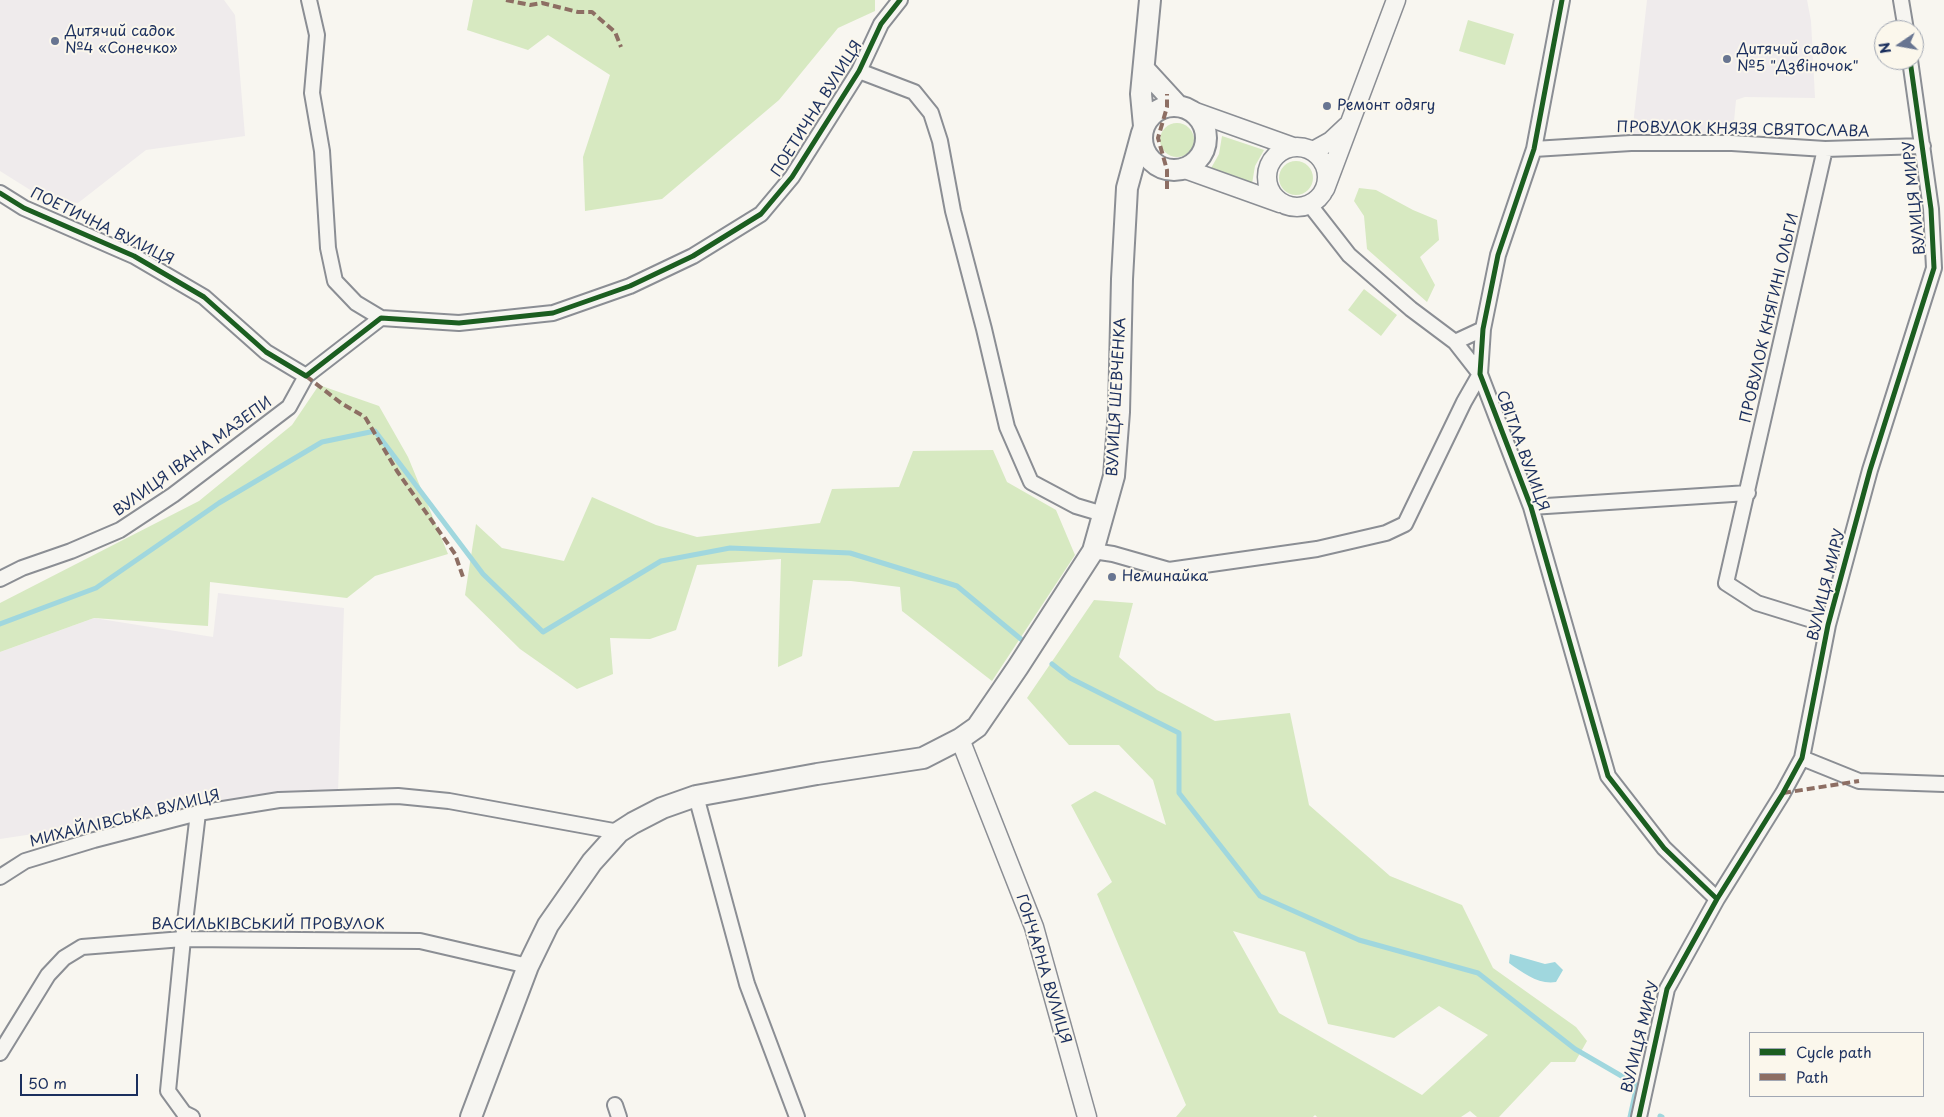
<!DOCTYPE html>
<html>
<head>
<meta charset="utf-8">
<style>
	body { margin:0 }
	#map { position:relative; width:1944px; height:1117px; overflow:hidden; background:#f8f6f0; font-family:"Playpen Sans",sans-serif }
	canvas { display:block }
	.legend { position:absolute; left:1749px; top:1032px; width:175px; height:65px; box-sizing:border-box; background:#fbf7ec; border:1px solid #a1a7b3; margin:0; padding:6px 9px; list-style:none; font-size:15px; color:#1b2f5e }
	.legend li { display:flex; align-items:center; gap:10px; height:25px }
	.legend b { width:25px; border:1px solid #a1a7b3 }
	.north { position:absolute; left:1874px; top:20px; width:50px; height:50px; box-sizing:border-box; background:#fbf7ec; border:1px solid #a1a7b3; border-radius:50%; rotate:258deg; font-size:14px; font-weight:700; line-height:20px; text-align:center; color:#1b2f5e }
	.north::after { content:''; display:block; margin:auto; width:18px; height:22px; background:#687591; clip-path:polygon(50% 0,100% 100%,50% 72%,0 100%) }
	.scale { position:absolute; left:20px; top:1074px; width:118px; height:22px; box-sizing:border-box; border:2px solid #1b2f5e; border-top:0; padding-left:6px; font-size:15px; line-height:18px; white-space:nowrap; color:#1b2f5e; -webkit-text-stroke:4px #fbf7ec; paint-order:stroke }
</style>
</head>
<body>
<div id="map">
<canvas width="1944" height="1117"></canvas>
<ul class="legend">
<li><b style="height:6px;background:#1b5e20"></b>Cycle path</li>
<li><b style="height:6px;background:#8d6e63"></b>Path</li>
</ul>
<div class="north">N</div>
<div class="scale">50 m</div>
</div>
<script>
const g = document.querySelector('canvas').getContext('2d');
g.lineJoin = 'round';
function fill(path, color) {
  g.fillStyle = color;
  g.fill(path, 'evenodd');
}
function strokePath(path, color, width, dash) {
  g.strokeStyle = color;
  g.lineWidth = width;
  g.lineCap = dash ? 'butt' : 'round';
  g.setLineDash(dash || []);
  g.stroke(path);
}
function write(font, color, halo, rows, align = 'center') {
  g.font = font + ' "Playpen Sans",sans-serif';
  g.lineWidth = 4;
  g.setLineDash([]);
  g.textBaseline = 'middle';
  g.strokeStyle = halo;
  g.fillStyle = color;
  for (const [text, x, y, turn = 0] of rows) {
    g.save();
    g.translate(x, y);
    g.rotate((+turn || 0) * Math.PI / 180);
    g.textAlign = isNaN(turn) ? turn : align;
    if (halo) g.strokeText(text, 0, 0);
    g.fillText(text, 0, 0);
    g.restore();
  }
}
fill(new Path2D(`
	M 0,0 L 224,0 L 235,15 L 245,136 L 146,150 L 78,203 L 43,198 L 0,171 Z
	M 1647,0 L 1807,0 L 1811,21 L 1815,98 L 1745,97 L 1736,100 L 1732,143 L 1631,143 Z
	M 218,593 L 344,608 L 338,793 L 250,797 L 146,817 L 0,839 L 0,652 L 94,618 L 213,637 Z`), '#efebec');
fill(new Path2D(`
	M 473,0 L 875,0 L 875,11 L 838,28 L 779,100 L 662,199 L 585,211 L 583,157 L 610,75 L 548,35 L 528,50 L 467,30 Z
	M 1468,20 L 1514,34 L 1505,65 L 1459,51 Z
	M1160 140a17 17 0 1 1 34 0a17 17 0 1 1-34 0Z
	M 1222,136 L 1264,150 L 1255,166 L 1252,184 L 1210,170 L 1219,154 Z
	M1279 178a17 17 0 1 1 34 0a17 17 0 1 1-34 0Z
	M 1359,188 L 1376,190 L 1413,210 L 1437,220 L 1439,240 L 1420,257 L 1435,285 L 1427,302 L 1367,249 L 1364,216 L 1354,201 Z
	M 1364,289 L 1397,315 L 1381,336 L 1348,310 Z
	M 319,385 L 379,406 L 408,457 L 448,554 L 375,576 L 347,598 L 210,582 L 208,626 L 94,618 L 0,652 L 0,603 L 199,501 L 292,425 Z
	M 993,450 L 1007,482 L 1056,510 L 1075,555 L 992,681 L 902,611 L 900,587 L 851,581 L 813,580 L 802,656 L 778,667 L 781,559 L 697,565 L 676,630 L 650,639 L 610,638 L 613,674 L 577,689 L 520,649 L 465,595 L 476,524 L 502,548 L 564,561 L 592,497 L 656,525 L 697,537 L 820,523 L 832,489 L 899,487 L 913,451 Z
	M 1094,600 L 1133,603 L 1119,657 L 1157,690 L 1215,721 L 1290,713 L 1309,805 L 1390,876 L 1462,905 L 1493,968 L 1576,1027 L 1587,1041 L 1575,1062 L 1551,1062 L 1499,1117 L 1477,1117 L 1470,1111 L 1461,1117 L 1317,1117 L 1315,1115 L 1313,1117 L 1176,1117 L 1186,1105 L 1097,894 L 1112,882 L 1071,805 L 1095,791 L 1166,825 L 1153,780 L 1119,745 L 1069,745 L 1027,698 ZM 1233,931 L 1305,952 L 1328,1024 L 1394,1038 L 1439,1006 L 1488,1035 L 1422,1095 L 1279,1013 Z`), '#d7e9c1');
fill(new Path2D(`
	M 1510,954 L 1545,964 L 1555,962 L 1563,970 L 1556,982 C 1539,985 1523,973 1509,963 Z`), '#a0d7de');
strokePath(new Path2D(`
	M 0,624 L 96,588 L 219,503 L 322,442 L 375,431 L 483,574 L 543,632 L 661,561 L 730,548 L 850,553 L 957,586 L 1022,640
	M 1052,664 L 1070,678 L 1179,733 L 1179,793 L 1260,896 L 1359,940 L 1478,973 L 1575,1049 L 1637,1085 L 1630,1117
	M 1660,1116 L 1662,1117`), '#a0d7de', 5);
const minor = new Path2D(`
	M 309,0 L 317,35 L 312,93 L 322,151 L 328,248 L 335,281 L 356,303 L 381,318
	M 1562,0 L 1534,149 L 1498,255 L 1483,329 L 1480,374 L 1531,507 L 1608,776 L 1664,848 L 1717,899
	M 1901,0 L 1906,30
	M 859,71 L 914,92 L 931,113 L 940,141 L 953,211 L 984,329 L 1007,427 L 1031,482 L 1076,506 L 1103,514
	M 1534,149 L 1631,143 L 1732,143 L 1825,149 L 1923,146
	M 1825,149 L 1726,583 L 1757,603 L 1828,625
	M 0,193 L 24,208 L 134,256 L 204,297 L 266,352 L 306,376 L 381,318 L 459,323 L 553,313 L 630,286 L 693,256 L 761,214 L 792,177 L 859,71 L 881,24 L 900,0
	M 1455,342 L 1483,329
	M 1531,507 L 1748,493
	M 1093,551 L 1113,554 L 1169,570 L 1317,549 L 1386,533 L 1405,524 L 1464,402 L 1480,374 L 1455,342 L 1411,309 L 1349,255 L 1310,205
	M 0,579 L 22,568 L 71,551 L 120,530 L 173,495 L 289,407 L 306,376
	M 1802,758 L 1859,781 L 1944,784
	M 696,796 L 747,984 L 797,1117
	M 0,877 L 25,861 L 94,840 L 198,813 L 279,800 L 398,796 L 449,801 L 619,832
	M 0,1053 L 48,975 L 64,958 L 82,947 L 183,939 L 420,941 L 528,966
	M 615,1105 L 619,1117
	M 192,1117 L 184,1113 L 168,1091 L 183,939 L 198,813
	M 1639,1117 L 1667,989 L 1717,899 L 1783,793 L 1802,758 L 1828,625 L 1870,470 L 1934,268 L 1931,209 L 1910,60`);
const tertiary = new Path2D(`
	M 1184,108 L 1293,147
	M1267 177a30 30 0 1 1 60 0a30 30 0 1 1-60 0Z
	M 1313,151 L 1331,141 L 1347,126
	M 1185,169 L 1280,203
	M 1325,189 L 1396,0
	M 960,739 L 1034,927 L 1087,1117`);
const secondary = new Path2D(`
	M 1145,70 L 1178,106
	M1142 138a32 32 0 1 1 64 0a32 32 0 1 1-64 0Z
	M 1144,126 L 1141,94 L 1150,0
	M 471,1117 L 528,966 L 548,925 L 592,862 L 619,832 L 633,823 L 662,808 L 696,796 L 817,774 L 923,758 L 960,739 L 977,727 L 1018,667 L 1093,551 L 1114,476 L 1119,412 L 1122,279 L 1127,188 L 1142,133`);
strokePath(minor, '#8b8e94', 18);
strokePath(tertiary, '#8b8e94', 21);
strokePath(secondary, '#8b8e94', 24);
strokePath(minor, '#f6f5f1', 14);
strokePath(tertiary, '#f6f5f1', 18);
strokePath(secondary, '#f6f5f1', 20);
strokePath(new Path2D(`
	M 506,0 L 530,5 L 542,3 L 578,12 L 592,12 L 615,32 L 621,47
	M 1167,189 L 1167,170 L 1158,138 L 1167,107 L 1167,94
	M 306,376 L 341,403 L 365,417 L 397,471 L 455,554 L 463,577
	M 1783,793 L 1859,781`), '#8d6e63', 4, [8, 4]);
strokePath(new Path2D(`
	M 1562,0 L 1534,149 L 1498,255 L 1483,329 L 1480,374 L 1531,507 L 1608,776 L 1664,848 L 1717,899
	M 0,193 L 24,208 L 134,256 L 204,297 L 266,352 L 306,376 L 381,318 L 459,323 L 553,313 L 630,286 L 693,256 L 761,214 L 792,177 L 859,71 L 881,24 L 900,0
	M 1639,1117 L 1667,989 L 1717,899 L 1783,793 L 1802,758 L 1828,625 L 1870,470 L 1934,268 L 1931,209 L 1910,60`), '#1b5e20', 5);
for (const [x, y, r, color] of [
	[55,41,5,"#687591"],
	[1727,59,5,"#687591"],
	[1327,106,5,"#687591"],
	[1112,577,5,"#687591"]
]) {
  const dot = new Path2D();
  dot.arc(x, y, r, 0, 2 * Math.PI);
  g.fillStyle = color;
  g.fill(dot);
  strokePath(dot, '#fbf7ec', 2);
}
write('15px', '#1b2f5e', '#fbf7ec', [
	["Дитячий садок",65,32],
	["№4 «Сонечко»",65,49],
	["Дитячий садок",1737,50],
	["№5 \"Дзвіночок\"",1737,67],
	["Ремонт одягу",1337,106],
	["Неминайка",1122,577]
], 'left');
write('15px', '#1b2f5e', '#fbf7ec', [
	["ПОЕТИЧНА ВУЛИЦЯ",817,109,-58],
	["ПРОВУЛОК КНЯЗЯ СВЯТОСЛАВА",1743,130,1],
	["ВУЛИЦЯ МИРУ",1915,198,-96],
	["ПОЕТИЧНА ВУЛИЦЯ",102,227,26],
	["ПРОВУЛОК КНЯГИНІ ОЛЬГИ",1770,318,-77],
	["ВУЛИЦЯ ШЕВЧЕНКА",1117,397,-87],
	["СВІТЛА ВУЛИЦЯ",1522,451,70],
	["ВУЛИЦЯ ІВАНА МАЗЕПИ",193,457,-36],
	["ВУЛИЦЯ МИРУ",1827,585,-76],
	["МИХАЙЛІВСЬКА ВУЛИЦЯ",125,819,-14],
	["ВАСИЛЬКІВСЬКИЙ ПРОВУЛОК",268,925],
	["ГОНЧАРНА ВУЛИЦЯ",1043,969,73],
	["ВУЛИЦЯ МИРУ",1641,1037,-76]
]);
</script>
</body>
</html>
